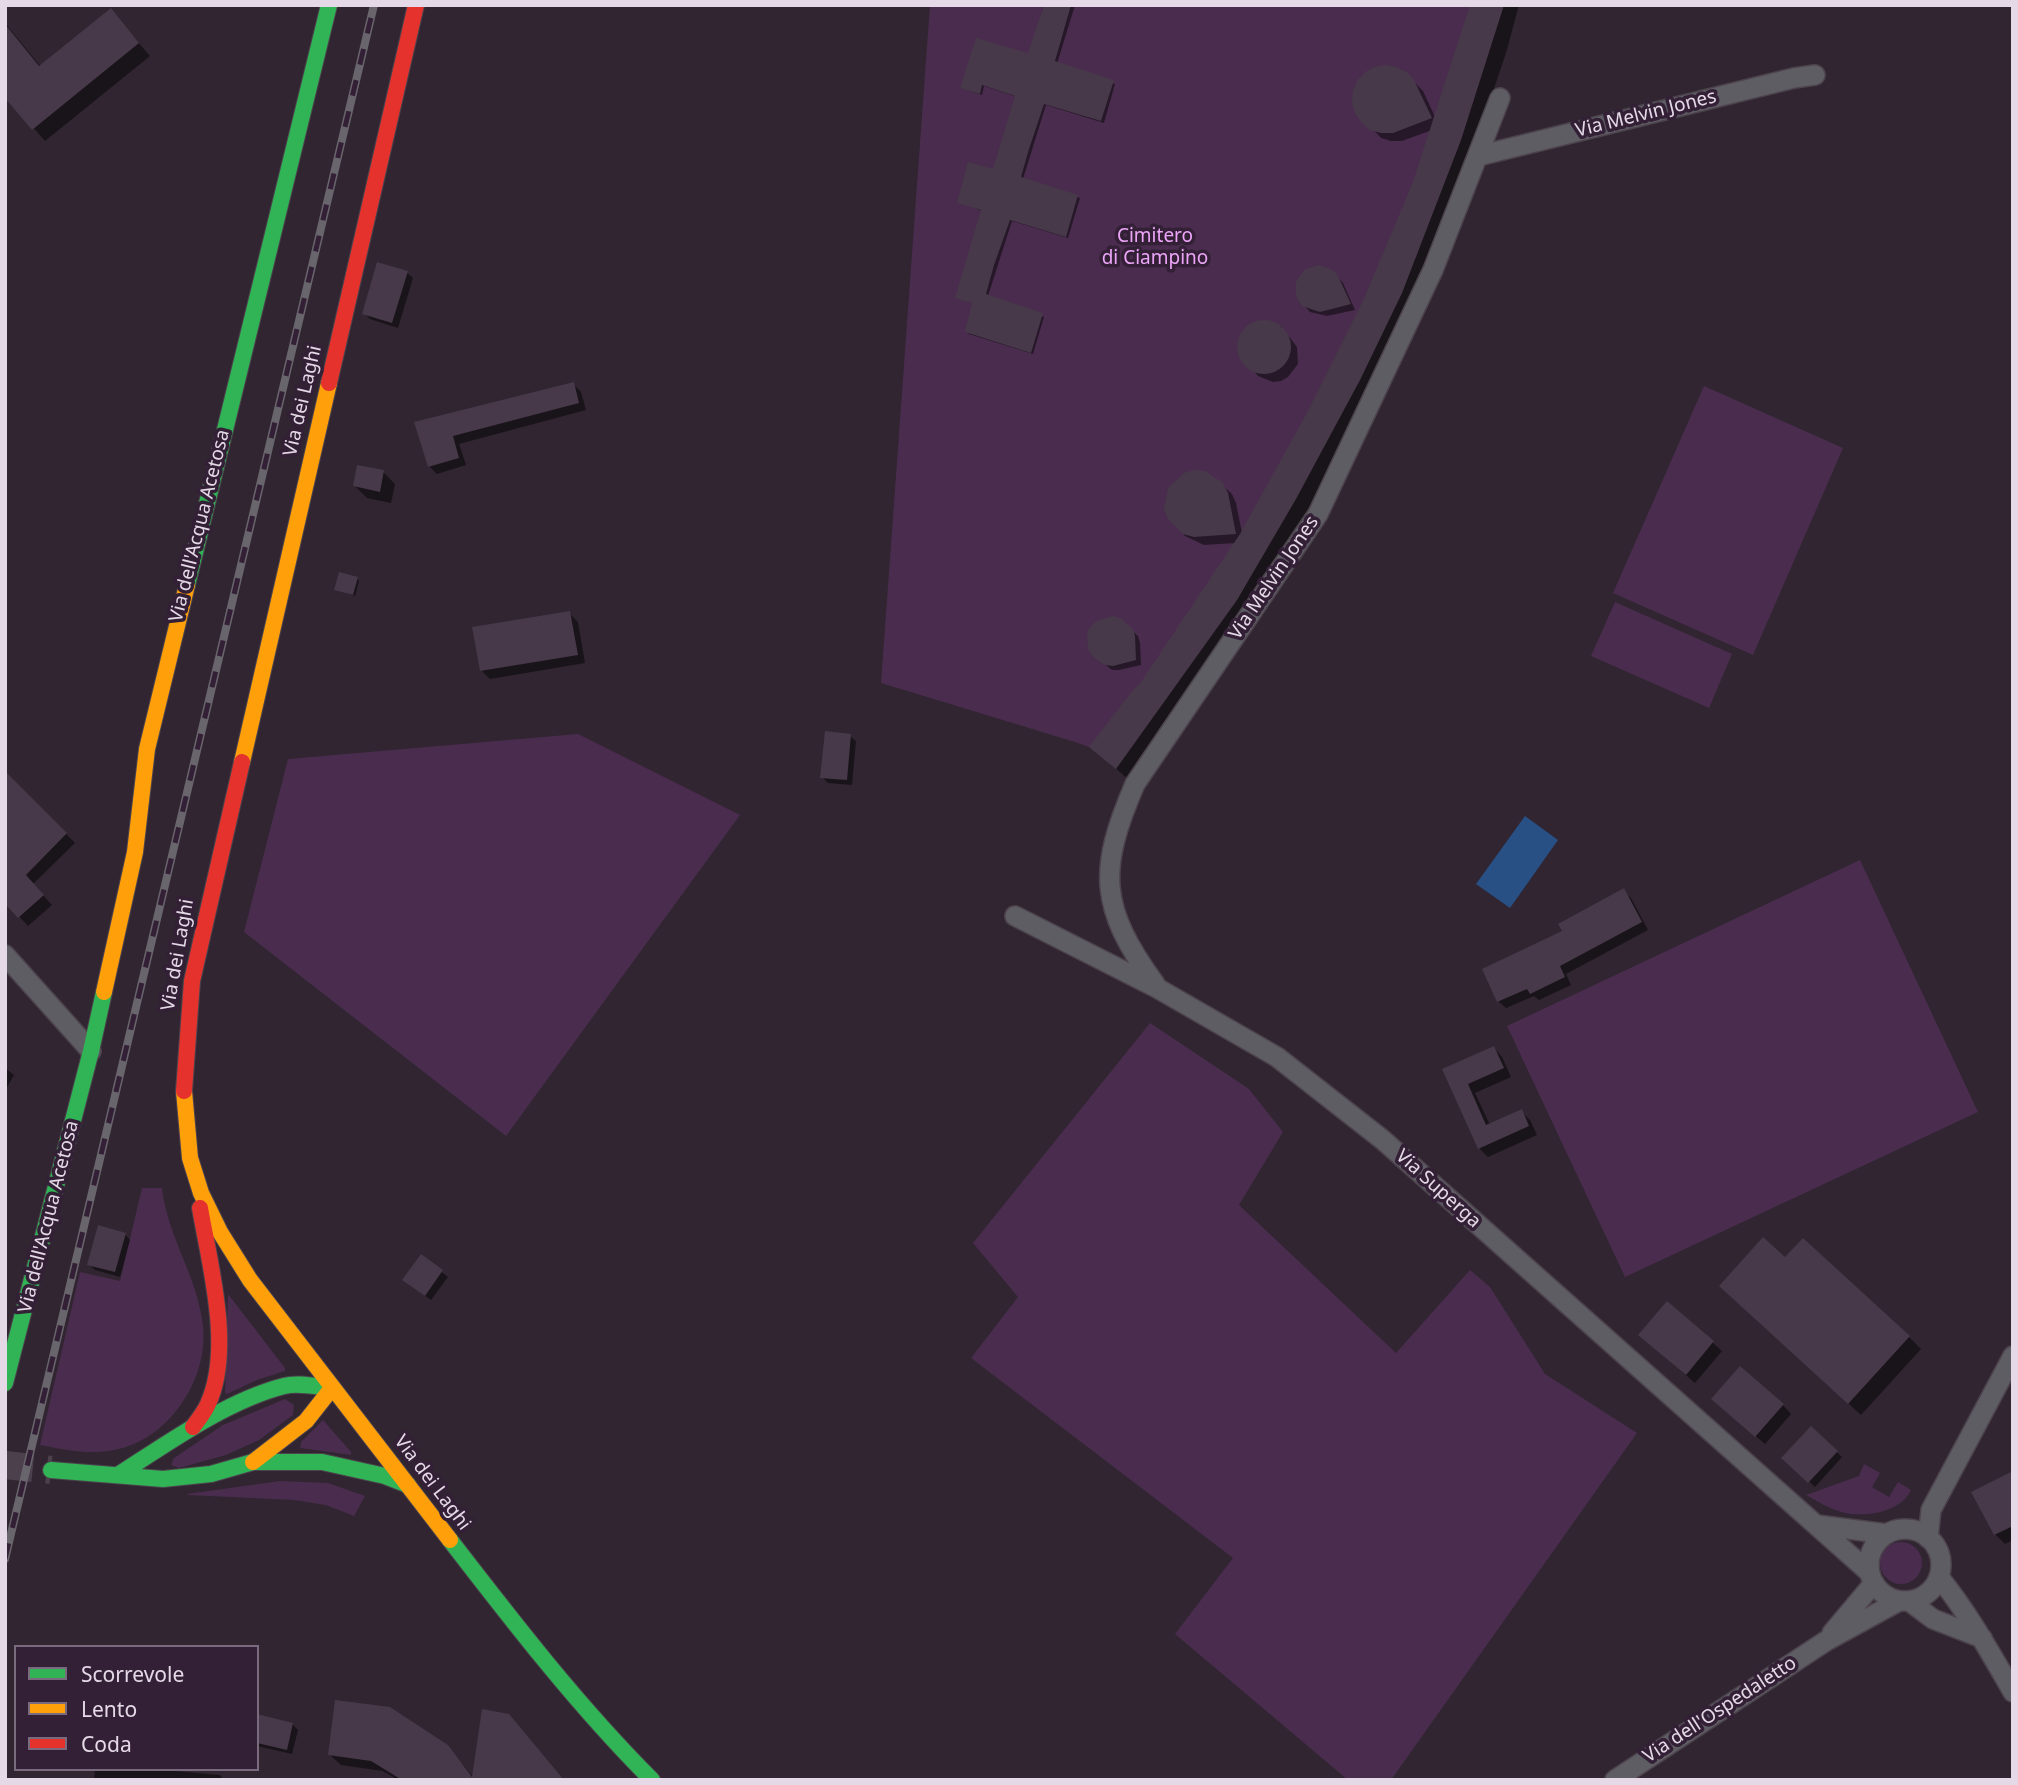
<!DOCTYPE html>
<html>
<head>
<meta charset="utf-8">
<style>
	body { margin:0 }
	#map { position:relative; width:2018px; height:1785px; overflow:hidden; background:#302531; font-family:"Noto Sans",sans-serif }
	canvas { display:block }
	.frame { position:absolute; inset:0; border:7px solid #e5d9e7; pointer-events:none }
	.legend { position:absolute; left:14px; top:1645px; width:245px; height:126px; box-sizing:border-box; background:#332036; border:2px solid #7a6a7d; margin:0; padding:9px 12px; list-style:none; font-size:21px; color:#e5d9e7 }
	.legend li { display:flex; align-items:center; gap:14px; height:35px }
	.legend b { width:35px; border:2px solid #7a6a7d }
</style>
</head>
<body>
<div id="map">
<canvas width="2018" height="1785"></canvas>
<div class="frame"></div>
<ul class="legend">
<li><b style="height:9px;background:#30b455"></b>Scorrevole</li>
<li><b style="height:9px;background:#ff9f0a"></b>Lento</li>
<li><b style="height:9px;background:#e5322d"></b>Coda</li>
</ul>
</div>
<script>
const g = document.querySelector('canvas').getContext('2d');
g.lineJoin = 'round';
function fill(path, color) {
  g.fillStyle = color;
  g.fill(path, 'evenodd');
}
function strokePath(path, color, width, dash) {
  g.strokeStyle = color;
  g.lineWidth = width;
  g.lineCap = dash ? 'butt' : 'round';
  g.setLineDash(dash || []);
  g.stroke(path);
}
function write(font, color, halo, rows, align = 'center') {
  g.font = font + ' "Noto Sans",sans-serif';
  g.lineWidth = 7;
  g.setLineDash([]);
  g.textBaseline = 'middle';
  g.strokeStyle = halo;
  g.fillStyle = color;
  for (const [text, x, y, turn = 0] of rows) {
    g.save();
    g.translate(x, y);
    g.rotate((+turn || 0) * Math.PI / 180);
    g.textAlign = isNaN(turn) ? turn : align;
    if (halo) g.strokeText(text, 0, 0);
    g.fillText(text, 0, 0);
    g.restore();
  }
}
fill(new Path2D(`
	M 930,5 L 1504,5 L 1461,140 L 1402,293 L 1360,380 L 1237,600 L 1116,769 L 1089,747 L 1075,742 L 881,683 Z
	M 1704,386 L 1843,448 L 1753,655 L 1613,593 Z
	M 1615,602 L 1732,654 L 1709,708 L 1591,656 Z
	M 578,734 L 740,815 L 506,1136 L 244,932 L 288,759 Z
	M 1860,860 L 1978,1112 L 1625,1277 L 1507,1026 Z
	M 1150,1023 L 1249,1089 L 1283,1132 L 1239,1205 L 1396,1353 L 1470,1270 L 1490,1287 L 1545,1374 L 1637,1433 L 1391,1780 L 1348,1780 L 1175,1634 L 1233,1558 L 971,1358 L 1018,1297 L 973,1243 Z
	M 142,1188 L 162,1188 C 167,1236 198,1277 203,1326 C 209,1379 168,1441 114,1450 C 90,1455 64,1450 40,1445 L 80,1272 L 120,1281 Z
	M 228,1294 L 285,1368 L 285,1371 L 257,1380 L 227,1394 L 225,1393 Z
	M 285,1399 L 294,1405 L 293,1415 L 259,1440 L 226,1455 L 179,1468 L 171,1465 L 174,1458 L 223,1425 Z
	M 323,1420 L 351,1452 L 351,1455 L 300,1448 L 301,1442 Z
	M 1864,1464 L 1880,1473 L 1872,1487 L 1889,1497 L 1898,1482 L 1911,1490 C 1901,1513 1863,1518 1841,1512 C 1829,1508 1818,1502 1806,1495 L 1859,1476 Z
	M 280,1481 L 328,1483 L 365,1496 L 354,1516 L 326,1505 L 294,1500 L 188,1495 L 187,1494 Z
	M1880 1563a21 21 0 1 1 42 0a21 21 0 1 1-42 0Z`), '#4a2d4e');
fill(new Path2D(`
	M 1525,816 L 1558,840 L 1510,908 L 1476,884 Z`), '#285085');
fill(new Path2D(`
	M 1044,5 L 1075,5 L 1057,64 L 1115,84 L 1104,123 L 1046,105 L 1023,179 L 1080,198 L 1068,238 L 1012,221 L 988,296 L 1044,317 L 1033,354 L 969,334 L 967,332 L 974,304 L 957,297 L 982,211 L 959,202 L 994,171 L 1017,97 L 984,86 L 982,95 L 962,88 L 1029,55 Z
	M 1472,5 L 1519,5 L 1506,53 L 1472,153 L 1371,392 L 1307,511 L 1249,612 L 1128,779 L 1091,747 L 1138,689 L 1236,543 L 1204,545 L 1185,536 L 1176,526 L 1166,509 L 1169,489 L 1222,485 L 1232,494 L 1236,503 L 1242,533 L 1309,412 L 1364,302 L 1415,182 L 1432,130 L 1402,141 L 1391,141 L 1381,138 L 1357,112 L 1405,73 L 1423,91 L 1436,119 Z
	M 110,10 L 150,56 L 45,141 L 5,95 L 5,23 L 41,67 Z
	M 1332,271 L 1343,283 L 1355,310 L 1327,316 L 1310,312 L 1304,305 Z
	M 407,273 L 413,278 L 398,328 L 370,319 L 364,313 Z
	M 1260,322 L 1281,326 L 1297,347 L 1298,364 L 1288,377 L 1281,381 L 1273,382 L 1258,376 L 1240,353 L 1239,345 L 1245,330 Z
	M 573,384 L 581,392 L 586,410 L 459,444 L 466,465 L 437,474 L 429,466 L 416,423 Z
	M 383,472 L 395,484 L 391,503 L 367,498 L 355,486 Z
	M 357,578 L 359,581 L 355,596 L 336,590 Z
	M 569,613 L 578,622 L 585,663 L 490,679 L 481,670 Z
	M 1131,630 L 1138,636 L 1140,643 L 1141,665 L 1119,670 L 1112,670 L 1093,655 Z
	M 850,736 L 856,741 L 852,785 L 828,783 L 822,777 Z
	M 5,773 L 75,843 L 33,884 L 52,905 L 28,926 L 5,901 Z
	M 1624,891 L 1631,898 L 1648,930 L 1566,974 L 1571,985 L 1539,1000 L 1534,996 L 1506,1008 L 1498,1001 L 1564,932 Z
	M 1494,1048 L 1502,1057 L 1511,1077 L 1475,1093 L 1490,1125 L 1521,1111 L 1530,1120 L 1537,1135 L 1488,1157 L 1479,1148 L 1444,1070 Z
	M 5,1068 L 14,1075 L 5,1091 Z
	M 125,1234 L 130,1240 L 120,1277 L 95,1270 L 89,1264 Z
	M 421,1256 L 448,1277 L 431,1300 L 410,1285 Z
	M 1785,1259 L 1909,1337 L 1921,1349 L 1861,1415 L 1733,1298 Z
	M 1668,1303 L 1722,1351 L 1695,1383 L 1649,1343 Z
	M 1783,1405 L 1791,1414 L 1765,1444 L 1722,1408 Z
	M 1811,1429 L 1842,1457 L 1815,1487 L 1784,1458 Z
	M 2013,1473 L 2013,1540 L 2005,1544 L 1995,1534 Z
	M 508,1715 L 564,1780 L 398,1780 L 383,1771 L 341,1765 L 330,1755 L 447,1746 L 474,1778 Z
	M 257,1716 L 292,1724 L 298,1730 L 292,1754 L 257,1746 Z
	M 95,1769 L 152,1769 L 220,1775 L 224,1780 L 94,1780 Z`), '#0007');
fill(new Path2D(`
	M 1044,5 L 1071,5 L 1055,61 L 1114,80 L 1101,121 L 1044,104 L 1029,149 L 1021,177 L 1078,195 L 1066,237 L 1010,220 L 994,265 L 986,294 L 1043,313 L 1031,353 L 965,332 L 972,303 L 955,298 L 981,210 L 957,203 L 968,162 L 993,169 L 1015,96 L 982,85 L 980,94 L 960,88 L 976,38 L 1028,53 Z
	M 1470,5 L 1504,5 L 1461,140 L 1402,293 L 1360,380 L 1296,499 L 1237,600 L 1116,769 L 1089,747 L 1137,685 L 1137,688 L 1240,534 L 1308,411 L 1363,301 L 1413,182 Z
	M 111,8 L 139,43 L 32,130 L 5,98 L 5,24 L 39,66 Z
	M 1386,65 L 1396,67 L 1407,72 L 1414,80 L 1432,118 L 1393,133 L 1381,133 L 1370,130 L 1362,123 L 1355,113 L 1352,103 L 1353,91 L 1357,81 L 1365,72 L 1375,67 Z
	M 377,262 L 408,271 L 392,323 L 362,314 Z
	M 1318,265 L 1333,270 L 1338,276 L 1351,304 L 1320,312 L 1302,306 L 1296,296 L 1296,282 L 1304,270 Z
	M1237 347a27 27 0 1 1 54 0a27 27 0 1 1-54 0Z
	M 574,382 L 579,403 L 453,436 L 459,458 L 428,467 L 414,422 Z
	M 357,465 L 384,470 L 380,492 L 353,486 Z
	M 1194,470 L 1205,471 L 1223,483 L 1228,493 L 1236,534 L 1194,537 L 1183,534 L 1168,519 L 1164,509 L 1168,488 L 1184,473 Z
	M 339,572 L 358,577 L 353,595 L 334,590 Z
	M 570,611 L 578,655 L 480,671 L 472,627 Z
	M 1112,616 L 1120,618 L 1133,629 L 1135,636 L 1136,660 L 1113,666 L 1105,665 L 1092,656 L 1088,649 L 1087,633 L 1091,626 L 1097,621 Z
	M 825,731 L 851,734 L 847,780 L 820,778 Z
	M 5,771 L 67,833 L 26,875 L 44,895 L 18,918 L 5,904 Z
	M 1624,888 L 1642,922 L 1560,966 L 1565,977 L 1530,994 L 1527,989 L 1497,1002 L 1482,969 L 1562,931 L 1558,924 Z
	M 1494,1046 L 1504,1068 L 1468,1084 L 1486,1125 L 1522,1109 L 1529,1126 L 1478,1149 L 1442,1069 Z
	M 98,1225 L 126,1233 L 115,1272 L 87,1265 Z
	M 1763,1237 L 1785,1257 L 1803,1238 L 1910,1336 L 1848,1404 L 1719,1286 Z
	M 421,1254 L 443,1270 L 425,1296 L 402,1280 Z
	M 1667,1301 L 1714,1341 L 1686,1375 L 1638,1335 Z
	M 1740,1366 L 1784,1404 L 1755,1437 L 1711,1399 Z
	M 1811,1426 L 1838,1451 L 1808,1483 L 1781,1458 Z
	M 2013,1471 L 2013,1526 L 1994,1535 L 1971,1492 Z
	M 335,1700 L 390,1707 L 448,1745 L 472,1777 L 482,1709 L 509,1714 L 564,1780 L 402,1780 L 371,1761 L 328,1755 Z
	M 257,1714 L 293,1723 L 287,1750 L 257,1743 Z`), '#473949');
strokePath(new Path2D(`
	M 5,1465 L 51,1470`), '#4b404c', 28, [28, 14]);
const street = new Path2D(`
	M 1478,156 L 1794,78 L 1815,75
	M 1015,916 L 1157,988 L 1277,1057 L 1383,1140 L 1870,1573
	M 5,955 L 91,1051
	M 1155,984 C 1099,907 1098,870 1135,784 L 1318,514 L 1433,270 L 1500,98
	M 1817,1525 L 1887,1534
	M1869 1565a36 36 0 1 1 72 0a36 36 0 1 1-72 0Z
	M 1928,1538 L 1931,1510 L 2013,1356
	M 1939,1577 C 1968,1613 1990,1652 2013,1692
	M 1909,1601 L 1933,1619 L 1982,1638
	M 1832,1633 L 1874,1583
	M 1615,1780 L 1826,1641 L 1899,1601`);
const fast = new Path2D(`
	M 187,585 L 329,5
	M 5,1383 L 91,1051 L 104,992
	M 51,1470 L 163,1479 L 211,1474 L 253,1462 L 322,1462 L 385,1476 L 408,1485
	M 118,1475 C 168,1443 226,1401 284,1386 C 298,1382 318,1387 332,1388
	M 450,1540 C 514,1623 578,1706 652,1780`);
const slow = new Path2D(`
	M 242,762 L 329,383
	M 104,992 L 135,852 L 147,749 L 187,585
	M 184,1091 L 190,1158 L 201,1193 L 220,1232 L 250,1280 L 450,1540
	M 253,1462 L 306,1421 L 332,1388`);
const jam = new Path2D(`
	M 329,383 L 416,5
	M 184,1091 L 192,981 L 242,762
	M 193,1427 C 198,1420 204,1413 208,1404 C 233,1349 210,1266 200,1208`);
strokePath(street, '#4c434d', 22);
strokePath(fast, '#4c434d', 18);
strokePath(slow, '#4c434d', 18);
strokePath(jam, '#4c434d', 18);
strokePath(street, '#5f5d64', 19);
strokePath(fast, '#30b455', 16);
strokePath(slow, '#ff9f0a', 16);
strokePath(jam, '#e5322d', 16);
const rail = new Path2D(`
	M 5,1559 L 374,5`);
strokePath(rail, '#69656c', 8);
strokePath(rail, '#332036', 5, [16]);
write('19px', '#e5d9e7', '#332036', [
	["Via Melvin Jones",1646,114,-14],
	["Via dei Laghi",303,401,-77],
	["Via dell'Acqua Acetosa",200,526,-76],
	["Via Melvin Jones",1274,578,-56],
	["Via dei Laghi",178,955,-80],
	["Via Superga",1438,1189,42],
	["Via dell'Acqua Acetosa",49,1217,-76],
	["Via dei Laghi",432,1483,53],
	["Via dell'Ospedaletto",1720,1710,-33]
]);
write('19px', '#eca5f8', '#332036', [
	["Cimitero",1155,237],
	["di Ciampino",1155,259]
]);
</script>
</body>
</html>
